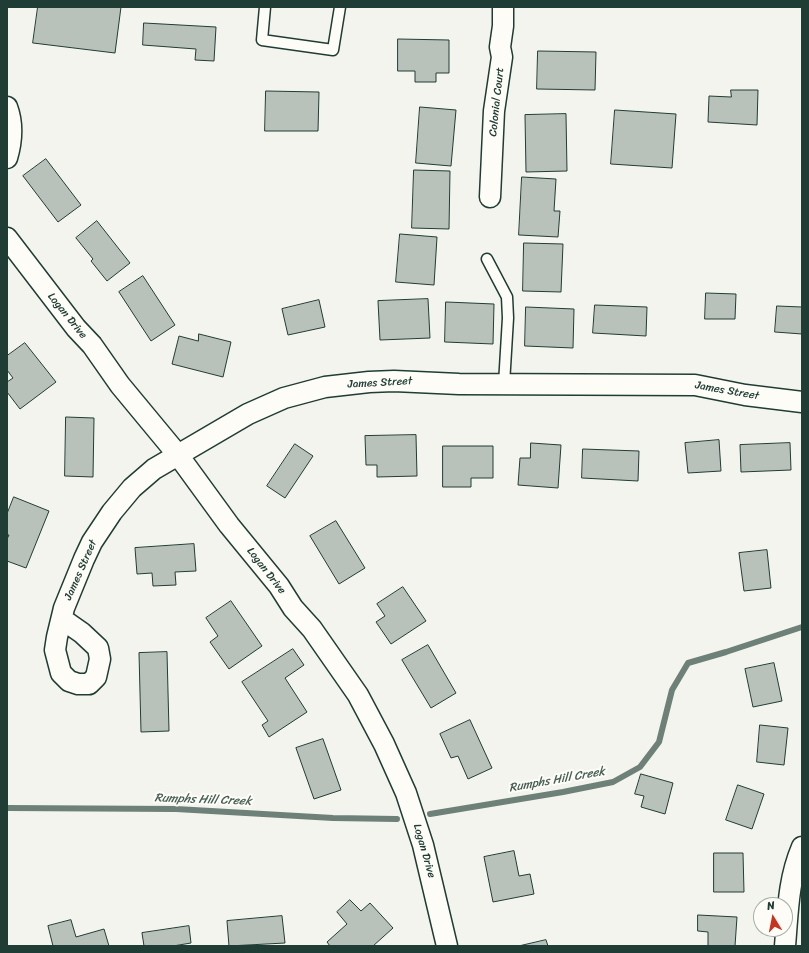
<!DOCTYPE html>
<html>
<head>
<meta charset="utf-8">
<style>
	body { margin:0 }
	#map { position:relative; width:809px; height:953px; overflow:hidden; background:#f4f4ef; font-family:Sriracha,sans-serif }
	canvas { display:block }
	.frame { position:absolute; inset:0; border:8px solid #1f3d34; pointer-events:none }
	.north { position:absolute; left:753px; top:897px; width:40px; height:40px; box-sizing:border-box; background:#fdfcf7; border:1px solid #a4b0a9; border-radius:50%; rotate:350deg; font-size:11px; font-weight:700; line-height:16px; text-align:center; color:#1f3d34 }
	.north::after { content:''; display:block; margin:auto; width:14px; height:18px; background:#c8321e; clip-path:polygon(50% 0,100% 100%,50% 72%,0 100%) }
</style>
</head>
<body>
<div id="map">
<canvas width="809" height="953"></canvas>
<div class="frame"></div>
<div class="north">N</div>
</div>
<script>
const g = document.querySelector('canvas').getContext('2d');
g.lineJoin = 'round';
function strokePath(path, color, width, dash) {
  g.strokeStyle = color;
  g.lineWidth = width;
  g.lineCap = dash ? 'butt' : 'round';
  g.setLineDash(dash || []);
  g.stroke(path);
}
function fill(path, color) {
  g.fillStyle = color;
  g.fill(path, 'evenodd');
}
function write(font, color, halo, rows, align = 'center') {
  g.font = font + ' Sriracha,sans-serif';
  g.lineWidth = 4;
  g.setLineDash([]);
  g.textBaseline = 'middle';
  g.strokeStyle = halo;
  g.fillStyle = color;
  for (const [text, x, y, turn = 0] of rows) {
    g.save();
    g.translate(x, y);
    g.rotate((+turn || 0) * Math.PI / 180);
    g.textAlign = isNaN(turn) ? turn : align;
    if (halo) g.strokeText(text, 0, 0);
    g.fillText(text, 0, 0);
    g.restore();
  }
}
strokePath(new Path2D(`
	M 7,808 L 176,809 L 333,818 L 397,819
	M 430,814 L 563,792 L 613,782 L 640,767 L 659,742 L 672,690 L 688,663 L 726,652 L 802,627`), '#6e8179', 6);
const building = new Path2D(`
	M 38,7 L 121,7 L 115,53 L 33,43 Z
	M 144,23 L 216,27 L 214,61 L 195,60 L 196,49 L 143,45 Z
	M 398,39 L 449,40 L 449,73 L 436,73 L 436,82 L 415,82 L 415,71 L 398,71 Z
	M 538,51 L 596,52 L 595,90 L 537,89 Z
	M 731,90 L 758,90 L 757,125 L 708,122 L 709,96 L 731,97 Z
	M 266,91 L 319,92 L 318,131 L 265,131 Z
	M 420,107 L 456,110 L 451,166 L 416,163 Z
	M 615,110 L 676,114 L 672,168 L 611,164 Z
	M 566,114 L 567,171 L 526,172 L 525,115 Z
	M 46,159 L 81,205 L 58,222 L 23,176 Z
	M 414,170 L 450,171 L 449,229 L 412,228 Z
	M 522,177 L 556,179 L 554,211 L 560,211 L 558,237 L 519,235 Z
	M 97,221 L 130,263 L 107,281 L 91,261 L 93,259 L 76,238 Z
	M 400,234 L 437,237 L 434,285 L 396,282 Z
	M 524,243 L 563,244 L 561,292 L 523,291 Z
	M 143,276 L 175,325 L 151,341 L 119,292 Z
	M 706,293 L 736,294 L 735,319 L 705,319 Z
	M 428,299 L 430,338 L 380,340 L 378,301 Z
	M 319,300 L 325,327 L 288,335 L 282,309 Z
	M 446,302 L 494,304 L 493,344 L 445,342 Z
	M 595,305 L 647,307 L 646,336 L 593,333 Z
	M 777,306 L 802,307 L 802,334 L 775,332 Z
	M 526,307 L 574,309 L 573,348 L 525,346 Z
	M 199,334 L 231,342 L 223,377 L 172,364 L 179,336 L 198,341 Z
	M 25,343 L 56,382 L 20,409 L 7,392 L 7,382 L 13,378 L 7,370 L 7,356 Z
	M 66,417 L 94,418 L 93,477 L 65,476 Z
	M 416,435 L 417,476 L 377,477 L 377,465 L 366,465 L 365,436 Z
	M 719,440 L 721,471 L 688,473 L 685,443 Z
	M 531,443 L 561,445 L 558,488 L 518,485 L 520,458 L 530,458 Z
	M 790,443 L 791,470 L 741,472 L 740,445 Z
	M 295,444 L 313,456 L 285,498 L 267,486 Z
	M 443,446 L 493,446 L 493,478 L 471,478 L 471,487 L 443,487 Z
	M 583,449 L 639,451 L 638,481 L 582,478 Z
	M 14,497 L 49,511 L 26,568 L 7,561 L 7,539 L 9,535 L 7,535 L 7,514 Z
	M 336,521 L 365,568 L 339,584 L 310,536 Z
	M 194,544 L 196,571 L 175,572 L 176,585 L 153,586 L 152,573 L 137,574 L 135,548 Z
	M 767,550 L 771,588 L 744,591 L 739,553 Z
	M 403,587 L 426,621 L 391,644 L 376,622 L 385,616 L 377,604 Z
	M 231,601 L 262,646 L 229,669 L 210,642 L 218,636 L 206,618 Z
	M 428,645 L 456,693 L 431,708 L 402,660 Z
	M 293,649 L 304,665 L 285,678 L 307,712 L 269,737 L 262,725 L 268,721 L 242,682 Z
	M 167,652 L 169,731 L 141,732 L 139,653 Z
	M 774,663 L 782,701 L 753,707 L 745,669 Z
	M 470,720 L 492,768 L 468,779 L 458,756 L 451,758 L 440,734 Z
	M 760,725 L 788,728 L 784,765 L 757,762 Z
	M 323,739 L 341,790 L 314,799 L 296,748 Z
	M 641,774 L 673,783 L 665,814 L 641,807 L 644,796 L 635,794 Z
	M 738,785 L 764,794 L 752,829 L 726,820 Z
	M 514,851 L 519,876 L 530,874 L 534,894 L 493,902 L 484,857 Z
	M 714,853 L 743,853 L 744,892 L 714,892 Z
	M 350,900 L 361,911 L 370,903 L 393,928 L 373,946 L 330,946 L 327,942 L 347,924 L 337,912 Z
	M 698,915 L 737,917 L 735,946 L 708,946 L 708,932 L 698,931 Z
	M 282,916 L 285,943 L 229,946 L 227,921 Z
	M 71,920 L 76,937 L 104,929 L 109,946 L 53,946 L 48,926 Z
	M 189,926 L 191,943 L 173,946 L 144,946 L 142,933 Z
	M 546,940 L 548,946 L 519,946 Z`);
fill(building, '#b9c1bb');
strokePath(building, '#1f3d34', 1);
const lane = new Path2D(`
	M 265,7 L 262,40 L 333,50 L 340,7
	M 487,259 L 507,297 L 508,318 L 504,384`);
const street = new Path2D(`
	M 7,107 C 13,123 12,141 7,158
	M 490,197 L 494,111 L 502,57 L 500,47 L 503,26 L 503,7
	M 7,238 L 76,328 L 92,345 L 120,385 L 178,455 L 229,525 L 279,586 L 293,608 L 312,629 L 358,695 L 384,744 L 406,793 L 423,845 L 447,946
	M 62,619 L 82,633 L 98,648 L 100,659 L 96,677 L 89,684 L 78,684 L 69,681 L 61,673 L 55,650 L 57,637 L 64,608 L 84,559 L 92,542 L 112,512 L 132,488 L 154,469 L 248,414 L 284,398 L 325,387 L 369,382 L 394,381 L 459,384 L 695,385 L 745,395 L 802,402
	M 785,946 C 788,911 788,880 802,847`);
strokePath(lane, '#1f3d34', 13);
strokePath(street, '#1f3d34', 23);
strokePath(lane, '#fdfcf7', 10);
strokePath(street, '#fdfcf7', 20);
write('11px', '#1f3d34', '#fdfcf7', [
	["Colonial Court",497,102,-84],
	["Logan Drive",67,316,51],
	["James Street",380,383,-3],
	["James Street",727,391,10],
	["James Street",81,570,-66],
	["Logan Drive",266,571,52],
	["Logan Drive",424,851,74]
]);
write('italic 12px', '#475f56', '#fdfcf7', [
	["Rumphs Hill Creek",557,780,-10],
	["Rumphs Hill Creek",203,800,2]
]);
</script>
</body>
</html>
